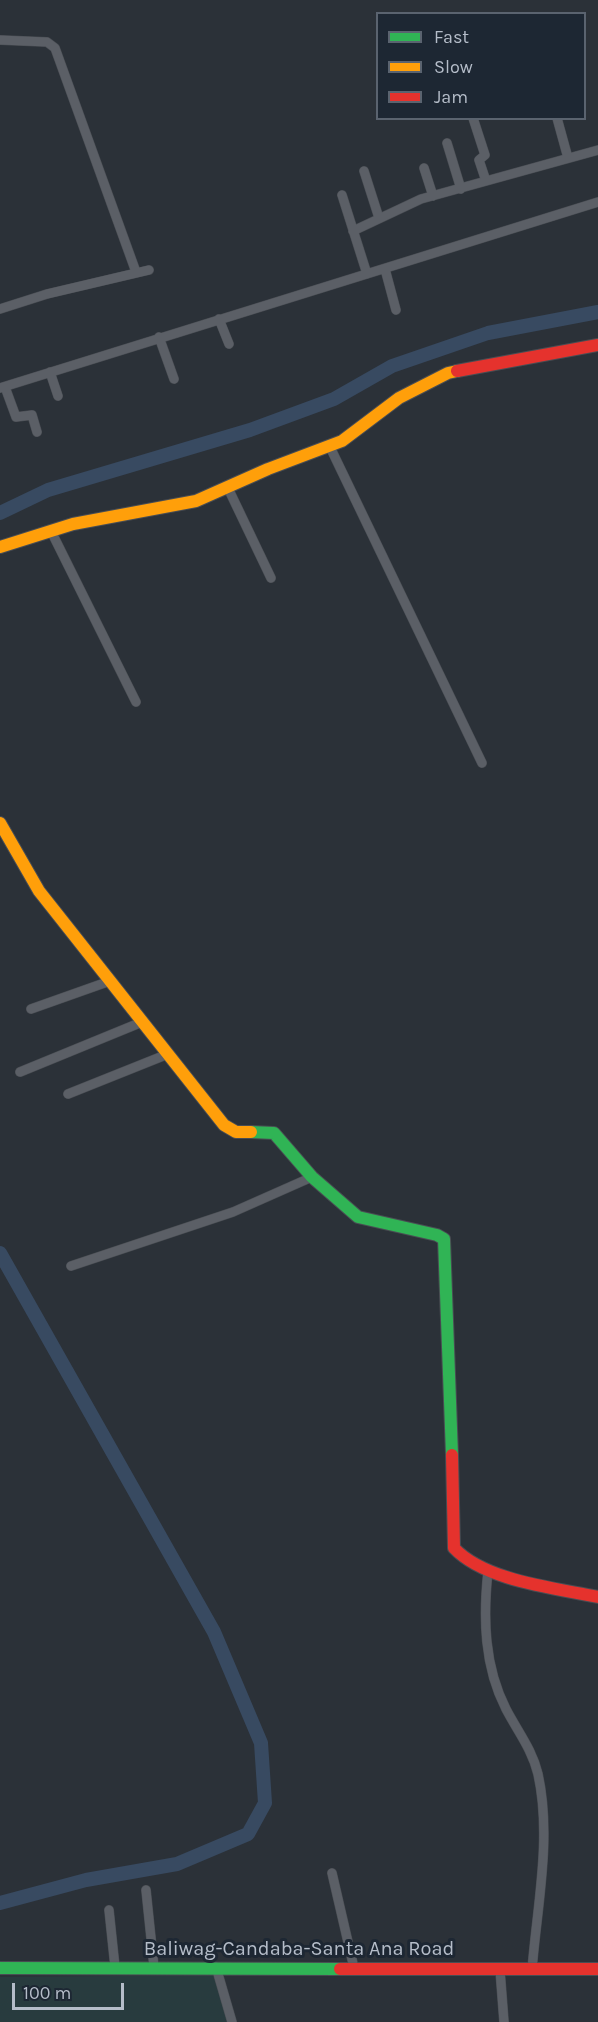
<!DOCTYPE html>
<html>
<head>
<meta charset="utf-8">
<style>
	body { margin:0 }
	#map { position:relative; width:598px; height:2022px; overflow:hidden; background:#2b3138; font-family:Karla,sans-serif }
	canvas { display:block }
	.legend { position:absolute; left:376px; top:12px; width:210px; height:108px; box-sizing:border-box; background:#1d2733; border:2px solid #5a636f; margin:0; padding:8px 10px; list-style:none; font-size:18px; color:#b5bdc9 }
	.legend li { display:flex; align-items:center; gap:12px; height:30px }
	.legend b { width:30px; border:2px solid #5a636f }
	.scale { position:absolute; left:12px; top:1983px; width:112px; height:27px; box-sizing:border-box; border:3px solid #b5bdc9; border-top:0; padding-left:8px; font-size:18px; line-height:21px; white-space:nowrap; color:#b5bdc9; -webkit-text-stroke:4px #1d2733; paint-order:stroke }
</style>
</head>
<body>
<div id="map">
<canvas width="598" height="2022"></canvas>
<ul class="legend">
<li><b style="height:8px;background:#30b455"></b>Fast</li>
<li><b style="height:8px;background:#ff9f0a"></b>Slow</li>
<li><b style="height:8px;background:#e5322d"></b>Jam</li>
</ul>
<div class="scale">100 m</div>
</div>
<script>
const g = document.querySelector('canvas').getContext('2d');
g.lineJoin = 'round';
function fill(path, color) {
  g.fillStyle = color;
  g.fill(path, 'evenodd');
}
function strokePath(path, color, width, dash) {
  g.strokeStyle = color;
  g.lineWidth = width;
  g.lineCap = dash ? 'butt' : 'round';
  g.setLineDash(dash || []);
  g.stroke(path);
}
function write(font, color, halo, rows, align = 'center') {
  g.font = font + ' Karla,sans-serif';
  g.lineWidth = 6;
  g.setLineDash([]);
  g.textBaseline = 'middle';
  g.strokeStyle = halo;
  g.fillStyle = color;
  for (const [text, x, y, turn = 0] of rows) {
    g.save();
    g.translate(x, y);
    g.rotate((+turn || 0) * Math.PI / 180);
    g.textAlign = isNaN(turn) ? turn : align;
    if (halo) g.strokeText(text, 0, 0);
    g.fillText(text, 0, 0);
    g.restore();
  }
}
fill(new Path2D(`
	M 220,1975 L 232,2022 L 0,2022 L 0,1977 Z`), '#283b3e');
strokePath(new Path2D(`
	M 0,513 L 48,490 L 250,430 L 334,399 L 392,366 L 488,333 L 598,312
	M 0,1253 L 214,1632 L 261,1743 L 265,1803 L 248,1834 L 177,1864 L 86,1880 L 0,1903`), '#384a61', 14);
const street = new Path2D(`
	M 0,40 L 47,42 L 55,48 L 136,272
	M 473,118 L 485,155 L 479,160 L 486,181
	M 557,118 L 568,158
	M 447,143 L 461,189
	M 424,168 L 433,196
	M 364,171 L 379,218
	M 342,195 L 367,274
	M 353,231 L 421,199 L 598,150
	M 385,269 L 396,310
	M 0,309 L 47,294 L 149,270
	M 219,319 L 229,344
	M 159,337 L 174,379
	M 50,372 L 58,396
	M 5,387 L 16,417 L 32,415 L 37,432
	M 0,388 L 598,202
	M 330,447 L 482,763
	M 227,486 L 271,578
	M 51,531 L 136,702
	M 31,1009 L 110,981
	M 20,1072 L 142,1022
	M 68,1094 L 168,1054
	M 71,1266 L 233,1212 L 312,1177
	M 488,1571 C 483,1618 484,1666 506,1709 C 518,1732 532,1749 538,1774 C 552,1838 537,1906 532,1970
	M 332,1873 L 354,1968
	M 146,1890 L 154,1967
	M 109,1910 L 115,1967
	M 216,1967 L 232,2022
	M 500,1970 L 504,2022`);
const fast = new Path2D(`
	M 251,1132 L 274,1133 L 312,1177 L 358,1217 L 437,1235 L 444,1239 L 452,1455
	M 0,1968 L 340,1969`);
const slow = new Path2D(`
	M 0,547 L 73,524 L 196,501 L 268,469 L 342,441 L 399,398 L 448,373 L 457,371
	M 0,823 L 39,891 L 224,1125 L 236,1132 L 251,1132`);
const jam = new Path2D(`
	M 457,371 L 598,345
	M 452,1455 L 454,1548 C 485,1581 555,1588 598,1597
	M 340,1969 L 598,1969`);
strokePath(street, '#494d53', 10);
strokePath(fast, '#494d53', 14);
strokePath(slow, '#494d53', 14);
strokePath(jam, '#494d53', 14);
strokePath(street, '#5b5f66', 9);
strokePath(fast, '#30b455', 12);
strokePath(slow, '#ff9f0a', 12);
strokePath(jam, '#e5322d', 12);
write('20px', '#b5bdc9', '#1d2733', [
	["Baliwag-Candaba-Santa Ana Road",299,1949]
]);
</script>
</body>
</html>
